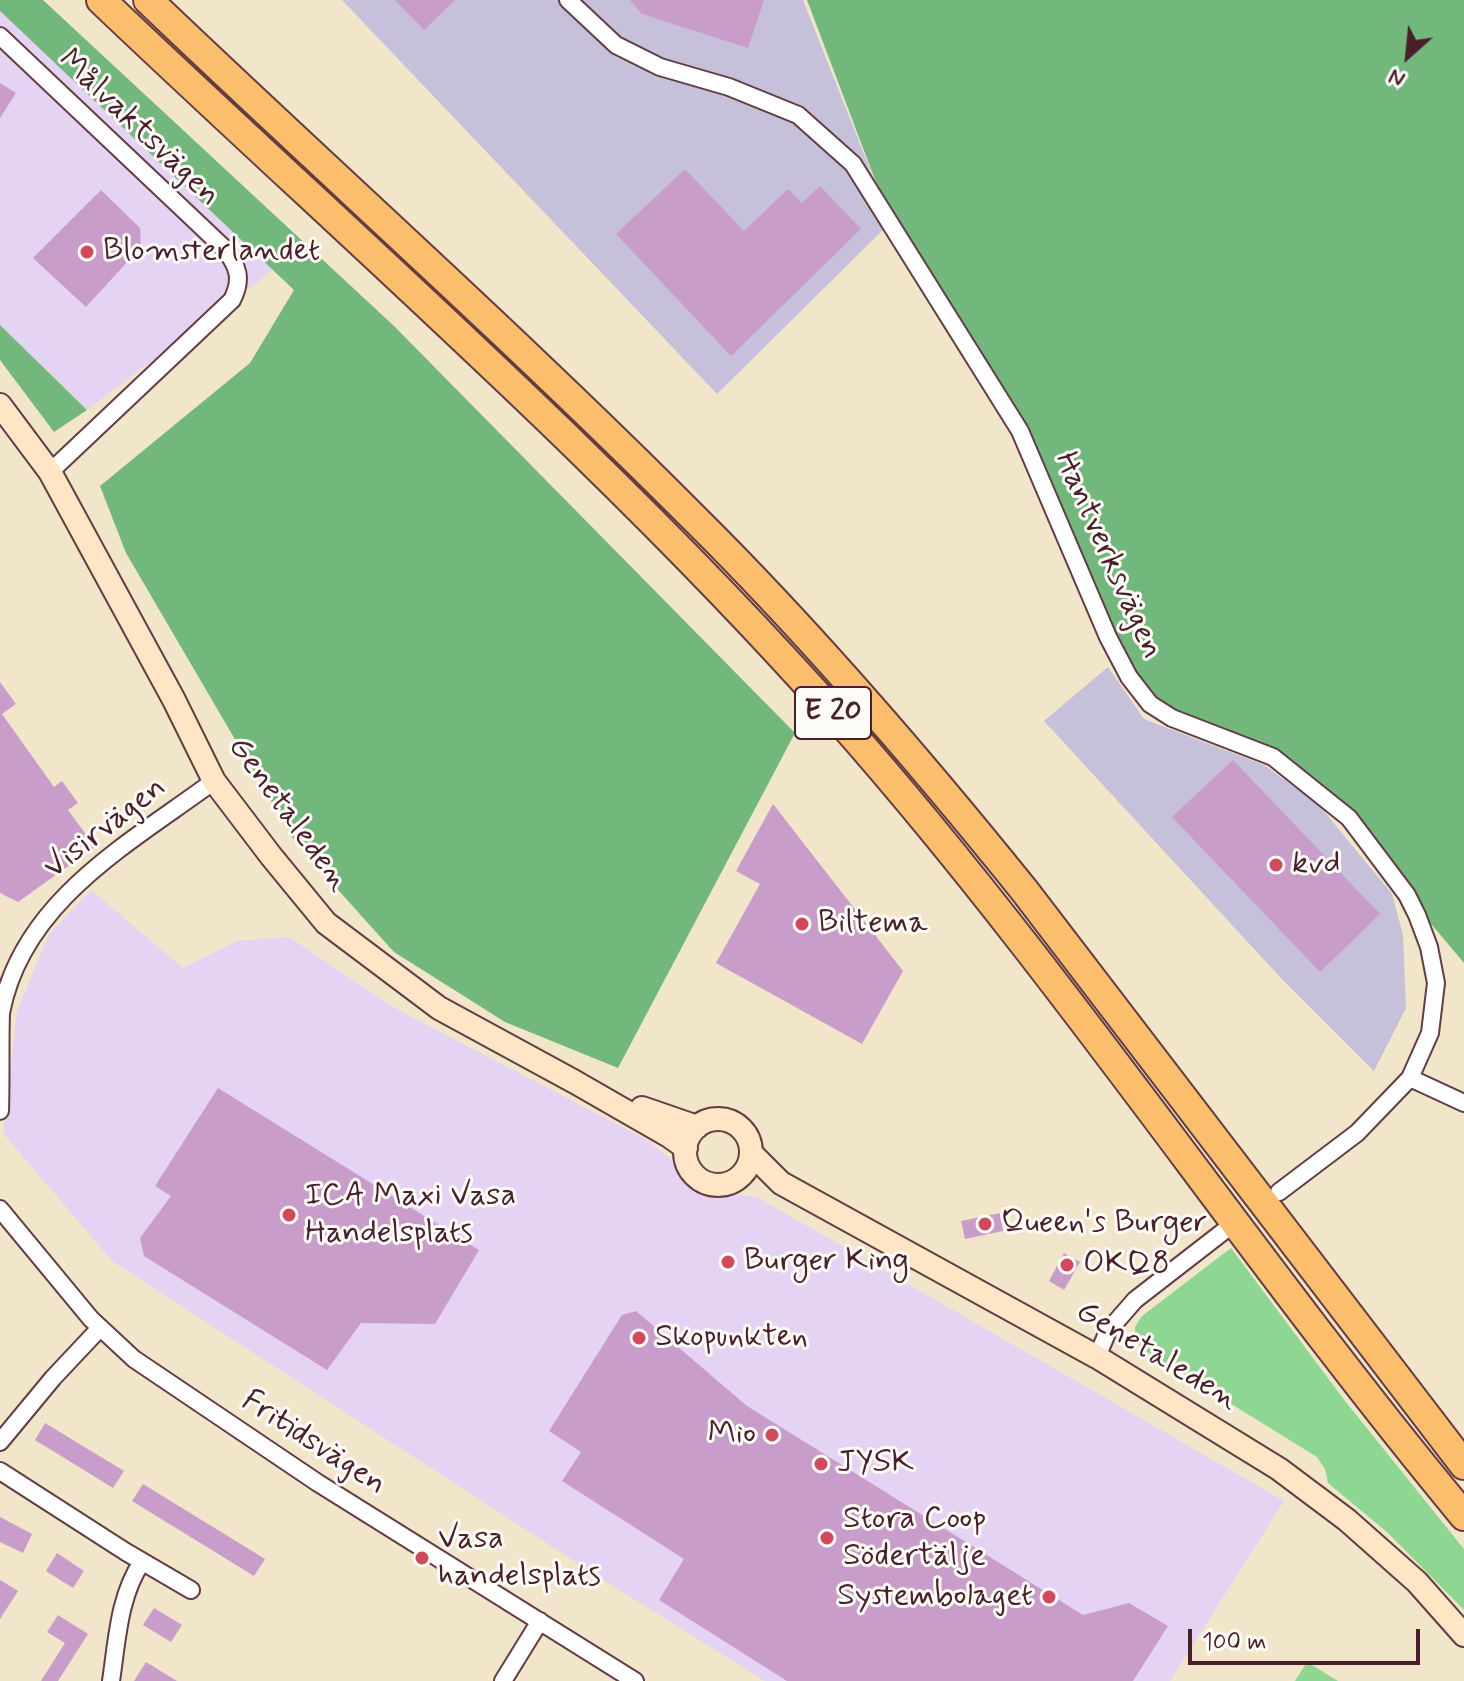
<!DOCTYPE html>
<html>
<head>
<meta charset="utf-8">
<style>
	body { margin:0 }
	#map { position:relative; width:1464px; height:1681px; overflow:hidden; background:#f1e5ca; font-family:Mynerve,sans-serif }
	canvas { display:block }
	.north { position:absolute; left:1368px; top:16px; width:80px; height:80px; -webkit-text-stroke:6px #fdfcf7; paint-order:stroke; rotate:207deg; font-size:22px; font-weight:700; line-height:32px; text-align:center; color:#4a1f2b }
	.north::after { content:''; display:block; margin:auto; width:28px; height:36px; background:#4a1f2b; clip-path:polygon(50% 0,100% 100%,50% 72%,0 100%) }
	.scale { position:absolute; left:1188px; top:1629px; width:232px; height:36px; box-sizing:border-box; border:4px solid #4a1f2b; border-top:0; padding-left:10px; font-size:24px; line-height:28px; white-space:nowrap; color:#4a1f2b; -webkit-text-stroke:6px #fdfcf7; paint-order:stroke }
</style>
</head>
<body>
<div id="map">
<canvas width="1464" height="1681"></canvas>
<div class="north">N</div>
<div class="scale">100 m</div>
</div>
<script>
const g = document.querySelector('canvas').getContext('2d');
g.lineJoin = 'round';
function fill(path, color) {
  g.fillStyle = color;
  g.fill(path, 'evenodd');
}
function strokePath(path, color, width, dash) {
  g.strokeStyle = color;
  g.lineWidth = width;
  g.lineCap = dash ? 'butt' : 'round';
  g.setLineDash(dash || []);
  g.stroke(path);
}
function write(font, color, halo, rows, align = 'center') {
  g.font = font + ' Mynerve,sans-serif';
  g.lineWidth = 6;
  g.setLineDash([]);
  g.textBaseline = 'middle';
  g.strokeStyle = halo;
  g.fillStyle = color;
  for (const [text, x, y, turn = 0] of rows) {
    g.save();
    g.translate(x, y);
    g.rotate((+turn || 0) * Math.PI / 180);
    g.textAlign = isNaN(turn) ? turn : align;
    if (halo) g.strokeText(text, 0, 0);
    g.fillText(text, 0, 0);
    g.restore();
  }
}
fill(new Path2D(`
	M 0,11 L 273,270 L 87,410 L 0,325 Z
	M 91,890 L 183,968 L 238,941 L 289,937 L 393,1007 L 645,1139 L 667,1156 L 697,1190 L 757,1197 L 1284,1501 L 1170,1681 L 765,1681 L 602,1579 L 112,1261 L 3,1133 L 17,1011 L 49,934 Z`), '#e4d3f2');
fill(new Path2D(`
	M 342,0 L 803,0 L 891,222 L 717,394 Z
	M 1108,667 L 1144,719 L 1264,765 L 1318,804 L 1392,894 L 1403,935 L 1406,1008 L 1374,1071 L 1280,977 L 1044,721 Z`), '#c6c0da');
fill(new Path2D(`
	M 1231,1248 L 1345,1401 L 1464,1549 L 1464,1610 L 1388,1533 L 1328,1483 L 1325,1469 L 1317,1457 L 1144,1350 L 1135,1340 L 1135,1327 L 1142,1316 Z
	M 1307,1662 L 1338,1681 L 1295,1681 Z`), '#8dd793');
fill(new Path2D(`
	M 0,0 L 43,0 L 394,326 L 795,733 L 618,1068 L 505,1022 L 394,952 L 295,842 L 126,553 L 100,486 L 250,363 L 294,290 L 0,11 Z
	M 807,0 L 1464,0 L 1464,963 L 1407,895 L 1349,818 L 1273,757 L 1172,718 L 1108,637 L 1020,431 L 891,222 Z
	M 0,325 L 87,410 L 54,432 L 0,360 Z`), '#72b87d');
fill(new Path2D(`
	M 395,0 L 455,0 L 424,30 Z
	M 630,0 L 764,0 L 748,48 L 642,14 Z
	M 0,83 L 16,93 L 0,118 Z
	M 685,169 L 744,231 L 788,189 L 802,203 L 820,186 L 861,229 L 731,356 L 616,234 Z
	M 101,190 L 140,228 L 141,247 L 86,307 L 33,258 Z
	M 0,682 L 16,704 L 2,714 L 54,787 L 62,781 L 78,803 L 68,810 L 95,847 L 18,902 L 0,893 Z
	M 1233,760 L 1380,914 L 1320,972 L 1172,817 Z
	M 773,804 L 903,971 L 862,1044 L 716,963 L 760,884 L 736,871 Z
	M 218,1088 L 479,1250 L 435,1324 L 361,1323 L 327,1370 L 144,1256 L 140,1238 L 171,1196 L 155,1186 Z
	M 1000,1213 L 1003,1231 L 965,1239 L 961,1221 Z
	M 1064,1253 L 1080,1262 L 1064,1290 L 1049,1281 Z
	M 636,1311 L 747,1406 L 1083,1615 L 1129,1603 L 1168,1626 L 1133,1681 L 787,1681 L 659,1600 L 684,1559 L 562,1481 L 581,1452 L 549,1431 L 622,1315 Z
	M 45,1423 L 124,1471 L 113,1488 L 35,1440 Z
	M 143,1484 L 265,1559 L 254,1576 L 132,1501 Z
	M 0,1517 L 32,1534 L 23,1553 L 0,1542 Z
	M 57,1553 L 84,1571 L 73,1588 L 46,1571 Z
	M 0,1580 L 18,1591 L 0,1619 Z
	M 154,1608 L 182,1625 L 171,1642 L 143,1625 Z
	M 58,1615 L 88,1634 L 58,1681 L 41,1681 L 65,1643 L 47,1632 Z
	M 146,1662 L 177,1681 L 134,1681 Z`), '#c99dca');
const minor = new Path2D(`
	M 568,0 L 616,45 L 660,67 L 729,87 L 798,115 L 853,164 L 1020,431 L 1108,637 L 1129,677 L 1150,704 L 1172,718 L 1273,757 L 1349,818 L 1407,895 L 1417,915 L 1429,947 L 1436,983 L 1430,1033 L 1410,1078 L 1357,1133 L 1279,1192
	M 0,36 L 224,248 C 238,266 243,279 232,300 L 50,472
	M 1410,1078 L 1464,1103
	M 0,1111 C 1,1082 0,1039 1,1013 C 22,901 130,843 214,781
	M 0,1209 L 91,1319 L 134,1359 L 318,1483 L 635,1681
	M 1097,1357 L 1108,1331 L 1135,1300 L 1224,1231
	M 0,1442 L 53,1378 L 100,1328
	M 0,1471 L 126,1552 L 191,1590
	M 111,1681 C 117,1641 119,1595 142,1562
	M 503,1681 L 540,1621`);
const secondary = new Path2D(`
	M 0,405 L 50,472 L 174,700 L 214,781 L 271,856 L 326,923 L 439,1008 L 575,1082 L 669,1136 L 686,1148
	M 642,1108 L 697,1127
	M685 1152a33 33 0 1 1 66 0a33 33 0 1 1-66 0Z
	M 751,1153 L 781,1183 L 1097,1357 L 1279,1469 L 1347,1520 L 1417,1582 L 1464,1635`);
const motorway = new Path2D(`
	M 101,0 C 351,238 614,465 843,724 C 1065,976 1250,1258 1464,1516
	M 148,0 C 330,174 518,341 695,519 C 812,635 920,761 1024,890 L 1464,1465`);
strokePath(minor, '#633d43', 20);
strokePath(secondary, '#633d43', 26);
strokePath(motorway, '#633d43', 32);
strokePath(minor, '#fff', 16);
strokePath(secondary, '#fde5c5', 22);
strokePath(motorway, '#fabe6d', 28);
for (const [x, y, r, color] of [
	[87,252,8,"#d1495b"],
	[1276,865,8,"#d1495b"],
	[802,924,8,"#d1495b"],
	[289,1215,8,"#d1495b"],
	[985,1224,8,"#d1495b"],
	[728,1262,8,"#d1495b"],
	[1067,1265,8,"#d1495b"],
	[639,1338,8,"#d1495b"],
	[772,1435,8,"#d1495b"],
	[821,1464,8,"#d1495b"],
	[827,1538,8,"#d1495b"],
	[422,1558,8,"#d1495b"],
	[1049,1597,8,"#d1495b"]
]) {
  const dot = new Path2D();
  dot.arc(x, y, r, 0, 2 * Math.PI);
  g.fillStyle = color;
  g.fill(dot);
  strokePath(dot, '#fdfcf7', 3);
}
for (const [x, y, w] of [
	[833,713,76]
]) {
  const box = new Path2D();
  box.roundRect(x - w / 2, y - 26, w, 52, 6);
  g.fillStyle = '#fdfcf7';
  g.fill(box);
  strokePath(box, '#4a1f2b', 2);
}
write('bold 30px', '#4a1f2b', null, [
	["E 20",833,713]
]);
write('32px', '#4a1f2b', '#fdfcf7', [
	["Målvaktsvägen",138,129,44],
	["Hantverksvägen",1107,556,66],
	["Genetaleden",287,815,54],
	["Visirvägen",106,829,-38],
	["Genetaleden",1156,1357,31],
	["Fritidsvägen",313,1444,33]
]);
write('32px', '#4a1f2b', '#fdfcf7', [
	["Blomsterlandet",103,252],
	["kvd",1292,865],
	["Biltema",818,924],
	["ICA Maxi Vasa",305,1197],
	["Handelsplats",305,1234],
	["Queen's Burger",1001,1224],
	["Burger King",744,1262],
	["OKQ8",1083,1265],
	["Skopunkten",655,1338],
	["Mio",756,1435,"right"],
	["JYSK",837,1464],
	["Stora Coop",843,1520],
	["Södertälje",843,1557],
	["Vasa",438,1540],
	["handelsplats",438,1577],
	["Systembolaget",1033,1597,"right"]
], 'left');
</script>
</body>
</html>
